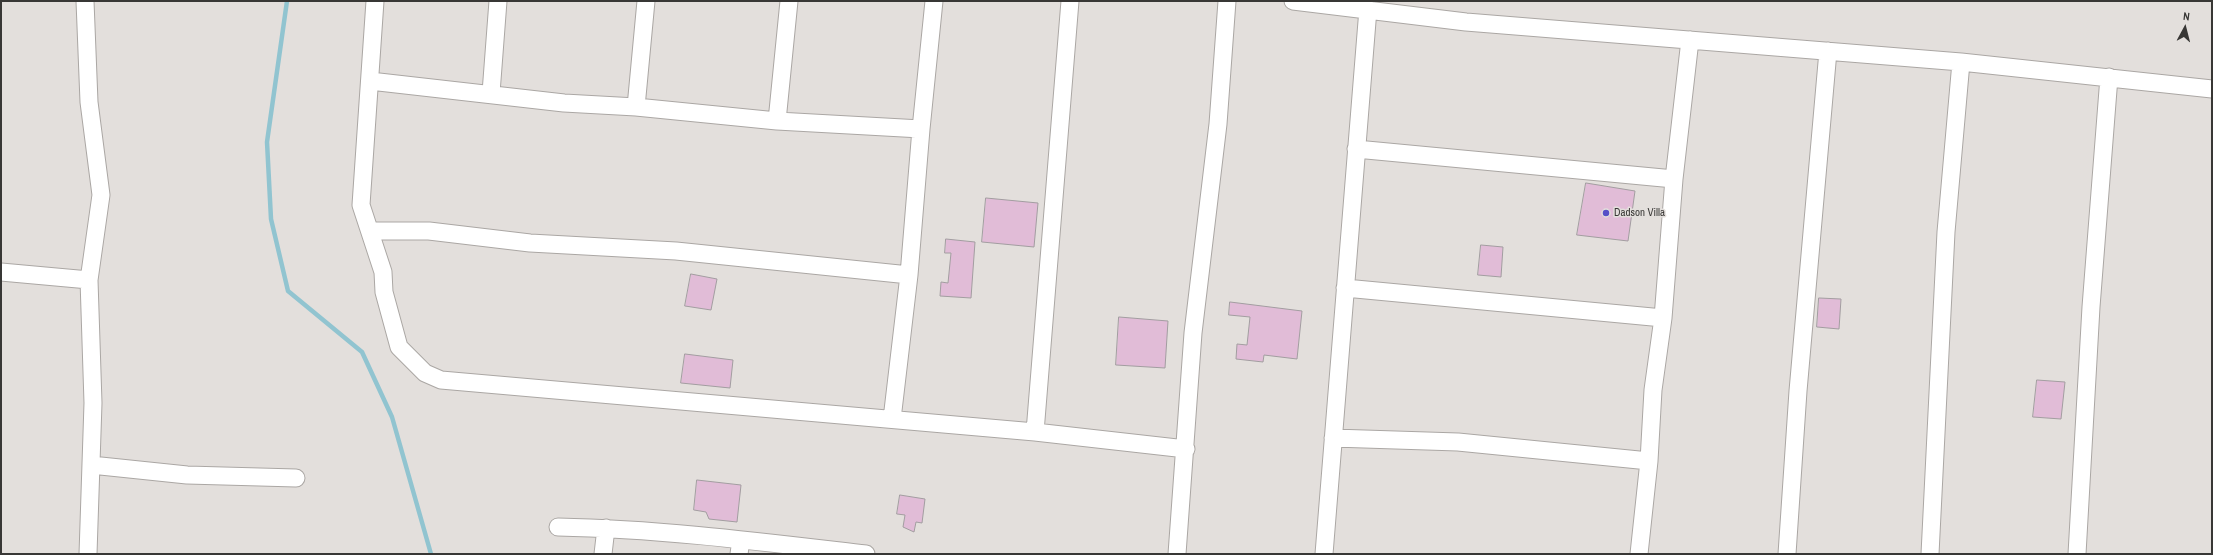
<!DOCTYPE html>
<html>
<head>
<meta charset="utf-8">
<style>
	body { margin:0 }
	#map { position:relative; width:2213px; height:555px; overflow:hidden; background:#e3dfdc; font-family:"Archivo Narrow",sans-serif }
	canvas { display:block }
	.frame { position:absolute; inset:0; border:2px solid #383735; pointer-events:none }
	.north { position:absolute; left:2165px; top:8px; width:40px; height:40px; -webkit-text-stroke:3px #e3dfdc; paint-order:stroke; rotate:7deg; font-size:11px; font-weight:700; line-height:16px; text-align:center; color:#383735 }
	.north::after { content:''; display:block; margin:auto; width:14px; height:18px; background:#383735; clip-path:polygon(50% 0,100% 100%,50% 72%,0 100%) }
</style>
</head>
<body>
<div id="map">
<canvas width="2213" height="555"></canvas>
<div class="frame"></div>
<div class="north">N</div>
</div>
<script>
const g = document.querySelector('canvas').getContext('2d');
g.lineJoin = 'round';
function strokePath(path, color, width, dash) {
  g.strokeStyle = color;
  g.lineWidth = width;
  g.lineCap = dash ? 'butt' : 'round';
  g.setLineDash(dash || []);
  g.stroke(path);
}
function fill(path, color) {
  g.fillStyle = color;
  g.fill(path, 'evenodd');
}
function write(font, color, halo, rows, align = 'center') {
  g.font = font + ' "Archivo Narrow",sans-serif';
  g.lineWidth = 3;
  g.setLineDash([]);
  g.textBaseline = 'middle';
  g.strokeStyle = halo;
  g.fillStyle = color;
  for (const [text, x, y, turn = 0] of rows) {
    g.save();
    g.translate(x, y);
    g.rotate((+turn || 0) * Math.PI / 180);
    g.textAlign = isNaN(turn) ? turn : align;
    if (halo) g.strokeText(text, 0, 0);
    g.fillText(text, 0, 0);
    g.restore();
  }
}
strokePath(new Path2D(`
	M 287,1 L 267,142 L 271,219 L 288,291 L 362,352 L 392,417 L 431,554`), '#91c4d0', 4.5);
const building = new Path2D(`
	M 1586,183 L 1635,191 L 1628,241 L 1577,235 Z
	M 986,198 L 1038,203 L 1034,247 L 982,242 Z
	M 946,239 L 975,242 L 971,298 L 940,296 L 941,282 L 948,283 L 951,253 L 945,253 Z
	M 1481,245 L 1503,247 L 1501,277 L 1478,275 Z
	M 691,274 L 717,279 L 711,310 L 685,306 Z
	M 1819,298 L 1841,299 L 1839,329 L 1817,327 Z
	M 1230,302 L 1302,311 L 1297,359 L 1264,355 L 1263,362 L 1236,359 L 1237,344 L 1247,345 L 1250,317 L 1229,315 Z
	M 1119,317 L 1168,321 L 1165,368 L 1116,365 Z
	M 685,354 L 733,360 L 730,388 L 681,383 Z
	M 2037,380 L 2065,382 L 2061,419 L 2033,417 Z
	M 697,480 L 741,485 L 737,522 L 709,519 L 706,512 L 694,510 Z
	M 900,495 L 925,499 L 922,523 L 916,522 L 914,532 L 903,527 L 905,515 L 897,514 Z`);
fill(building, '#e1bcd7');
strokePath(building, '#a29da0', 1);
const street = new Path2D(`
	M 85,1 L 89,102 L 101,195 L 89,280 L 93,403 L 88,554
	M 375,1 L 361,205 L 383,272 L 384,292 L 399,347 L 425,373 L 441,380 L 1035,432 L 1186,449
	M 1293,1 L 1466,22 L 1961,62 L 2212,89
	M 370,81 L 564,103 L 636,107 L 777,121 L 921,129
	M 491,93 L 498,1
	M 636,107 L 646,1
	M 777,121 L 789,1
	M 1356,149 L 1674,179
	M 370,231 L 429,231 L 530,243 L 676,251 L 909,275
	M 1,272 L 89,280
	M 1345,288 L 1663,318
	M 892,419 L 909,275 L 921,129 L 934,1
	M 1035,432 L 1070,1
	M 1333,438 L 1458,442 L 1649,461
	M 91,465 L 187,475 L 296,478
	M 558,527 C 661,529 763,542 866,554
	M 603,554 L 606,528
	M 739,554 L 741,540
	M 1177,554 L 1193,333 L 1218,124 L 1227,1
	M 1324,554 L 1368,9
	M 1639,554 L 1649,461 L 1653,390 L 1663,318 L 1674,179 L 1690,40
	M 1787,554 L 1798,391 L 1828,51
	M 1930,554 L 1946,232 L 1961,62
	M 2077,554 L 2091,307 L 2109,77`);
strokePath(street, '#aba7a4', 19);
strokePath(street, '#fff', 17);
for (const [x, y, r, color] of [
	[1606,213,4,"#564fc7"]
]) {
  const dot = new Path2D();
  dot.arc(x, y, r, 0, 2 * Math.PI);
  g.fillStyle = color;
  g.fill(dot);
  strokePath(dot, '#e3dfdc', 1.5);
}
write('11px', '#383735', '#e3dfdc', [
	["Dadson Villa",1614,213]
], 'left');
</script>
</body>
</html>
